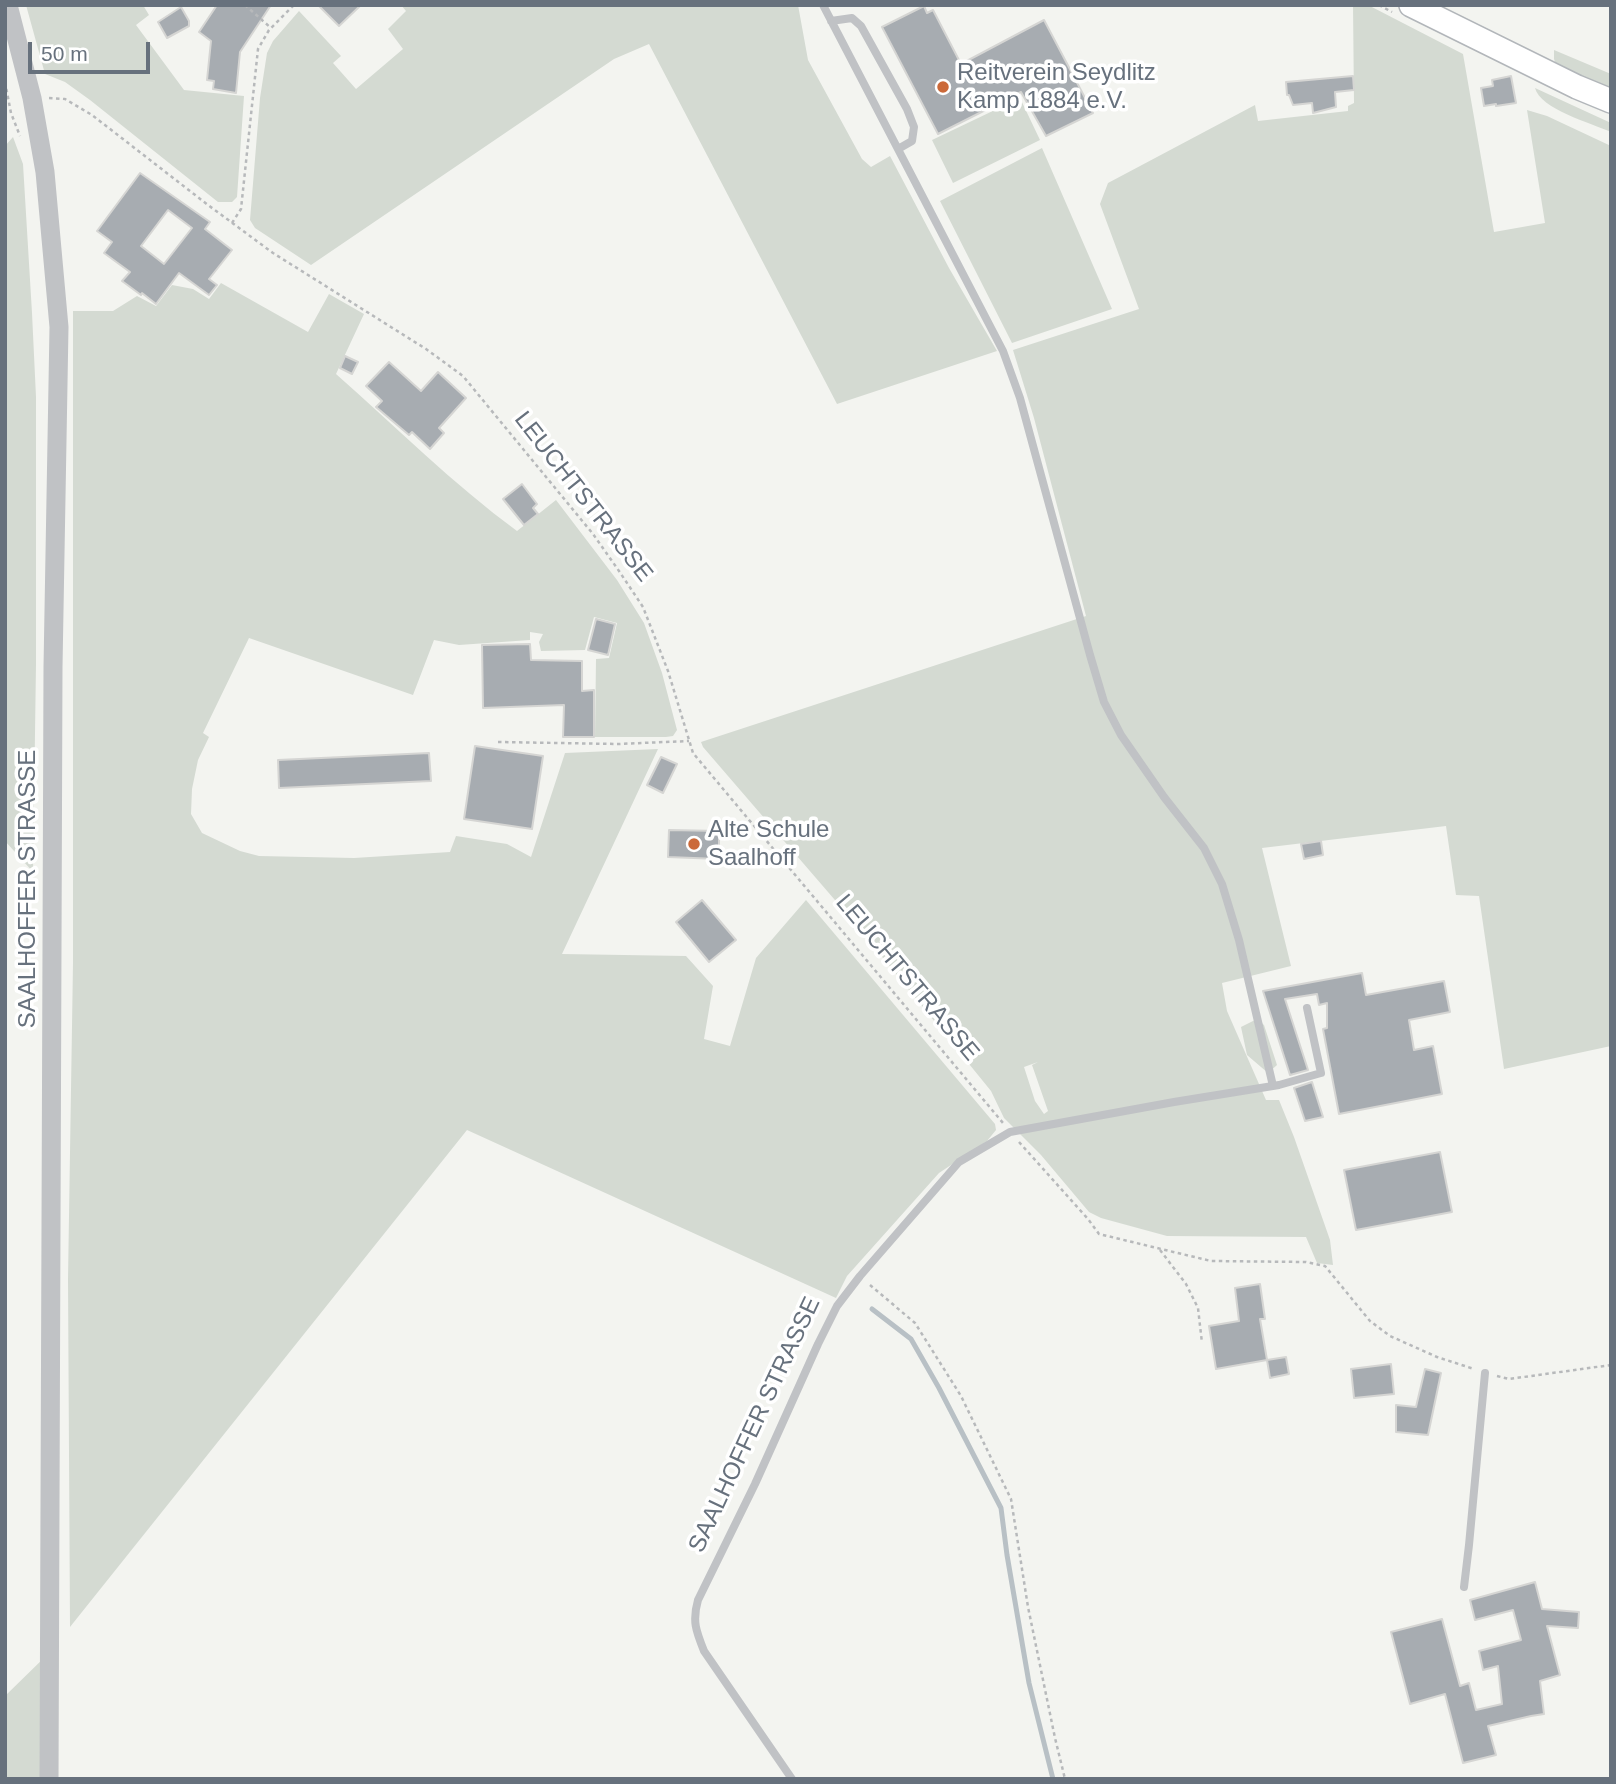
<!DOCTYPE html>
<html>
<head>
<meta charset="utf-8">
<style>
	body { margin:0 }
	#map { position:relative; width:1616px; height:1784px; overflow:hidden; background:#f3f4f0; font-family:Arial,sans-serif }
	canvas { display:block }
	.frame { position:absolute; inset:0; border:7px solid #67717d; pointer-events:none }
	.scale { position:absolute; left:28px; top:42px; width:122px; height:32px; box-sizing:border-box; border:4px solid #67717d; border-top:0; padding-left:9px; font-size:21px; line-height:24px; white-space:nowrap; color:#67717d; -webkit-text-stroke:5px #fff; paint-order:stroke }
</style>
</head>
<body>
<div id="map">
<canvas width="1616" height="1784"></canvas>
<div class="frame"></div>
<div class="scale">50 m</div>
</div>
<script>
const g = document.querySelector('canvas').getContext('2d');
g.lineJoin = 'round';
function fill(path, color) {
  g.fillStyle = color;
  g.fill(path, 'evenodd');
}
function strokePath(path, color, width, dash) {
  g.strokeStyle = color;
  g.lineWidth = width;
  g.lineCap = dash ? 'butt' : 'round';
  g.setLineDash(dash || []);
  g.stroke(path);
}
function write(font, color, halo, rows, align = 'center') {
  g.font = font + ' Arial,sans-serif';
  g.lineWidth = 7;
  g.setLineDash([]);
  g.textBaseline = 'middle';
  g.strokeStyle = halo;
  g.fillStyle = color;
  for (const [text, x, y, turn = 0] of rows) {
    g.save();
    g.translate(x, y);
    g.rotate((+turn || 0) * Math.PI / 180);
    g.textAlign = isNaN(turn) ? turn : align;
    if (halo) g.strokeText(text, 0, 0);
    g.fillText(text, 0, 0);
    g.restore();
  }
}
fill(new Path2D(`
	M 26,5 L 143,5 L 149,15 L 136,25 L 184,90 L 244,96 L 237,197 L 232,202 L 218,202 L 90,100 L 65,82 L 45,74 Z
	M 401,5 L 798,5 L 808,60 L 862,159 L 871,167 L 890,156 L 949,268 L 997,351 L 837,404 L 649,44 L 614,59 L 311,265 L 255,228 L 250,220 L 260,98 L 267,53 L 273,41 L 299,11 L 341,56 L 333,63 L 356,89 L 403,49 L 388,29 L 406,11 Z
	M 1353,5 L 1368,5 L 1463,54 L 1494,232 L 1545,223 L 1527,110 L 1547,116 L 1611,146 L 1611,1046 L 1504,1069 L 1479,896 L 1456,895 L 1446,826 L 1262,848 L 1291,966 L 1222,983 L 1227,1011 L 1266,1100 L 1279,1100 L 1294,1137 L 1330,1240 L 1333,1265 L 1317,1263 L 1306,1237 L 1167,1236 L 1101,1218 L 1089,1212 L 1041,1155 L 1004,1118 L 991,1091 L 853,921 L 703,747 L 701,742 L 1086,616 L 1034,418 L 1013,350 L 1139,309 L 1100,204 L 1108,183 L 1255,105 L 1258,121 L 1348,111 L 1348,106 L 1354,103 ZM 1038,1062 L 1032,1065 L 1048,1111 L 1044,1114 L 1035,1101 L 1024,1067 Z
	M 1554,50 L 1611,74 L 1611,91 L 1556,65 L 1554,59 Z
	M 1535,88 L 1611,123 L 1611,132 C 1591,123 1540,109 1535,88 Z
	M 1020,98 L 1040,140 L 953,183 L 932,140 Z
	M 13,137 L 23,164 L 32,313 L 36,397 L 36,664 L 33,872 L 5,841 L 5,146 Z
	M 1042,148 L 1112,309 L 1012,343 L 940,201 Z
	M 221,283 L 308,332 L 329,294 L 364,314 L 336,374 C 396,427 453,484 517,531 L 556,500 L 617,580 L 644,623 L 662,673 L 677,730 L 673,736 L 666,737 L 595,737 L 596,659 L 609,658 L 617,623 L 594,617 L 585,650 L 541,651 L 539,642 L 543,634 L 530,632 L 530,640 L 459,645 L 434,640 L 413,695 L 249,638 L 203,733 L 209,737 L 198,760 L 192,789 L 191,814 L 202,833 L 240,851 L 259,856 L 354,858 L 450,852 L 456,836 L 507,844 L 531,857 L 565,753 L 658,749 L 562,954 L 686,956 L 713,986 L 704,1039 L 730,1046 L 756,958 L 806,900 L 995,1124 L 996,1130 L 987,1141 L 939,1173 L 847,1276 L 836,1298 L 467,1130 L 70,1627 L 68,1279 L 73,963 L 73,311 L 113,311 L 137,296 L 156,306 L 172,285 L 193,289 L 209,299 Z
	M 1257,1019 L 1264,1025 L 1277,1065 L 1268,1073 L 1247,1055 L 1241,1027 Z
	M 49,1653 L 47,1779 L 5,1779 L 5,1696 Z`), '#d4dad2');
strokePath(new Path2D(`
	M 872,1309 L 911,1339 L 939,1388 L 1001,1508 L 1007,1555 L 1029,1683 L 1053,1779`), '#b8c0c5', 5);
const building = new Path2D(`
	M 217,5 L 271,5 L 240,52 L 236,93 L 213,89 L 214,81 L 207,80 L 211,41 L 199,32 Z
	M 318,5 L 361,5 L 339,26 Z
	M 924,6 L 927,13 L 933,10 L 961,64 L 1044,20 L 1093,113 L 1046,136 L 1021,92 L 938,134 L 882,27 Z
	M 181,7 L 189,21 L 189,26 L 167,38 L 158,22 Z
	M 1353,76 L 1354,90 L 1335,92 L 1336,107 L 1313,113 L 1312,103 L 1293,105 L 1289,95 L 1287,95 L 1286,82 Z
	M 1511,76 L 1516,103 L 1496,106 L 1496,104 L 1484,106 L 1481,88 L 1493,86 L 1492,80 Z
	M 140,173 L 210,222 L 205,229 L 232,250 L 209,279 L 217,285 L 209,295 L 179,273 L 156,304 L 142,293 L 141,295 L 122,281 L 130,272 L 104,253 L 112,242 L 97,231 ZM 168,210 L 192,228 L 164,264 L 141,246 Z
	M 345,356 L 358,362 L 352,374 L 340,368 Z
	M 389,362 L 421,391 L 438,372 L 466,398 L 439,428 L 444,433 L 430,449 L 412,432 L 409,435 L 376,407 L 382,401 L 366,386 Z
	M 522,484 L 537,504 L 533,508 L 538,514 L 524,525 L 503,499 Z
	M 596,619 L 615,624 L 608,655 L 588,650 Z
	M 530,644 L 531,660 L 582,661 L 582,691 L 594,690 L 594,737 L 563,737 L 564,705 L 483,708 L 482,645 Z
	M 475,746 L 543,756 L 532,829 L 464,819 Z
	M 429,753 L 431,781 L 279,788 L 278,760 Z
	M 661,757 L 677,764 L 663,793 L 647,785 Z
	M 669,830 L 719,831 L 719,859 L 668,857 Z
	M 1321,841 L 1323,855 L 1304,859 L 1301,844 Z
	M 702,900 L 736,940 L 709,962 L 676,922 Z
	M 1362,973 L 1366,995 L 1444,981 L 1450,1012 L 1409,1020 L 1414,1050 L 1433,1046 L 1442,1094 L 1339,1114 L 1323,1029 L 1327,1028 L 1327,1003 L 1319,1005 L 1317,994 L 1285,999 L 1308,1070 L 1290,1075 L 1263,991 Z
	M 1312,1082 L 1323,1117 L 1305,1121 L 1294,1088 Z
	M 1440,1152 L 1452,1212 L 1356,1230 L 1344,1170 Z
	M 1260,1284 L 1265,1319 L 1260,1319 L 1267,1360 L 1216,1369 L 1209,1326 L 1239,1321 L 1235,1288 Z
	M 1286,1357 L 1289,1374 L 1270,1378 L 1267,1360 Z
	M 1391,1364 L 1394,1394 L 1354,1398 L 1351,1369 Z
	M 1425,1369 L 1441,1373 L 1428,1435 L 1396,1432 L 1396,1405 L 1416,1407 Z
	M 1535,1582 L 1542,1609 L 1579,1612 L 1578,1628 L 1547,1626 L 1560,1675 L 1540,1681 L 1544,1714 L 1531,1716 L 1488,1726 L 1496,1755 L 1463,1763 L 1445,1694 L 1410,1704 L 1391,1632 L 1442,1619 L 1460,1686 L 1469,1683 L 1476,1710 L 1502,1704 L 1498,1666 L 1483,1670 L 1479,1651 L 1521,1640 L 1513,1610 L 1475,1620 L 1470,1600 Z`);
fill(building, '#a7acb1');
strokePath(building, '#d5d5d3', 2);
const secondary = new Path2D(`
	M 1411,5 L 1577,87 L 1611,101`);
strokePath(secondary, '#b2b6ba', 26);
strokePath(new Path2D(`
	M 245,5 L 271,28
	M 1379,5 L 1392,12
	M 5,82 L 11,113 L 20,136
	M 49,98 L 65,99 L 92,115 L 208,205 L 273,253 L 426,349 L 463,376 L 593,534 L 619,571 L 643,607 L 668,671 L 693,753 L 1003,1123
	M 232,223 L 241,209 L 258,49 L 269,30 L 294,5
	M 498,742 L 618,744 L 689,741
	M 1019,1142 L 1088,1219 L 1099,1234 L 1211,1261 L 1306,1262 L 1325,1266 L 1370,1321 L 1390,1336 L 1437,1357 L 1474,1369
	M 1160,1250 L 1186,1284 L 1198,1308 L 1202,1343
	M 870,1285 L 915,1323 L 961,1396 L 1011,1499 L 1028,1607 L 1055,1738 L 1065,1779
	M 1497,1376 L 1509,1379 L 1611,1365`), '#b7b9bb', 2.5, [3.5, 3.5]);
strokePath(new Path2D(`
	M 823,5 L 1003,351 L 1020,398 L 1090,655 L 1104,702 L 1121,735 L 1164,797 L 1204,848 L 1222,884 L 1239,940 L 1273,1086
	M 831,21 L 852,18 L 861,26 L 907,109 L 914,127 L 912,141 L 898,149
	M 1464,1587 L 1469,1545 L 1485,1373
	M 792,1779 L 704,1651 C 696,1631 692,1621 698,1600 L 755,1484 L 818,1344 L 837,1306 L 860,1276 L 959,1162 L 1010,1132 L 1174,1102 L 1279,1085 L 1321,1073 L 1307,1008`), '#c0c2c5', 8);
strokePath(new Path2D(`
	M 8,5 L 32,98 L 45,172 L 59,327 L 53,667 L 49,1779`), '#c0c2c5', 19);
strokePath(secondary, '#fff', 23);
for (const [x, y, r, color] of [
	[943,87,7,"#cb6939"],
	[694,844,7,"#cb6939"]
]) {
  const dot = new Path2D();
  dot.arc(x, y, r, 0, 2 * Math.PI);
  g.fillStyle = color;
  g.fill(dot);
  strokePath(dot, '#fff', 2.5);
}
write('24px', '#67717d', '#fff', [
	["Reitverein Seydlitz",957,73],
	["Kamp 1884 e.V.",957,101],
	["Alte Schule",708,830],
	["Saalhoff",708,858]
], 'left');
write('24px', '#67717d', '#fff', [
	["LEUCHTSTRASSE",583,497,52],
	["SAALHOFFER STRASSE",28,889,-90],
	["LEUCHTSTRASSE",907,978,50],
	["SAALHOFFER STRASSE",755,1425,-65]
]);
</script>
</body>
</html>
